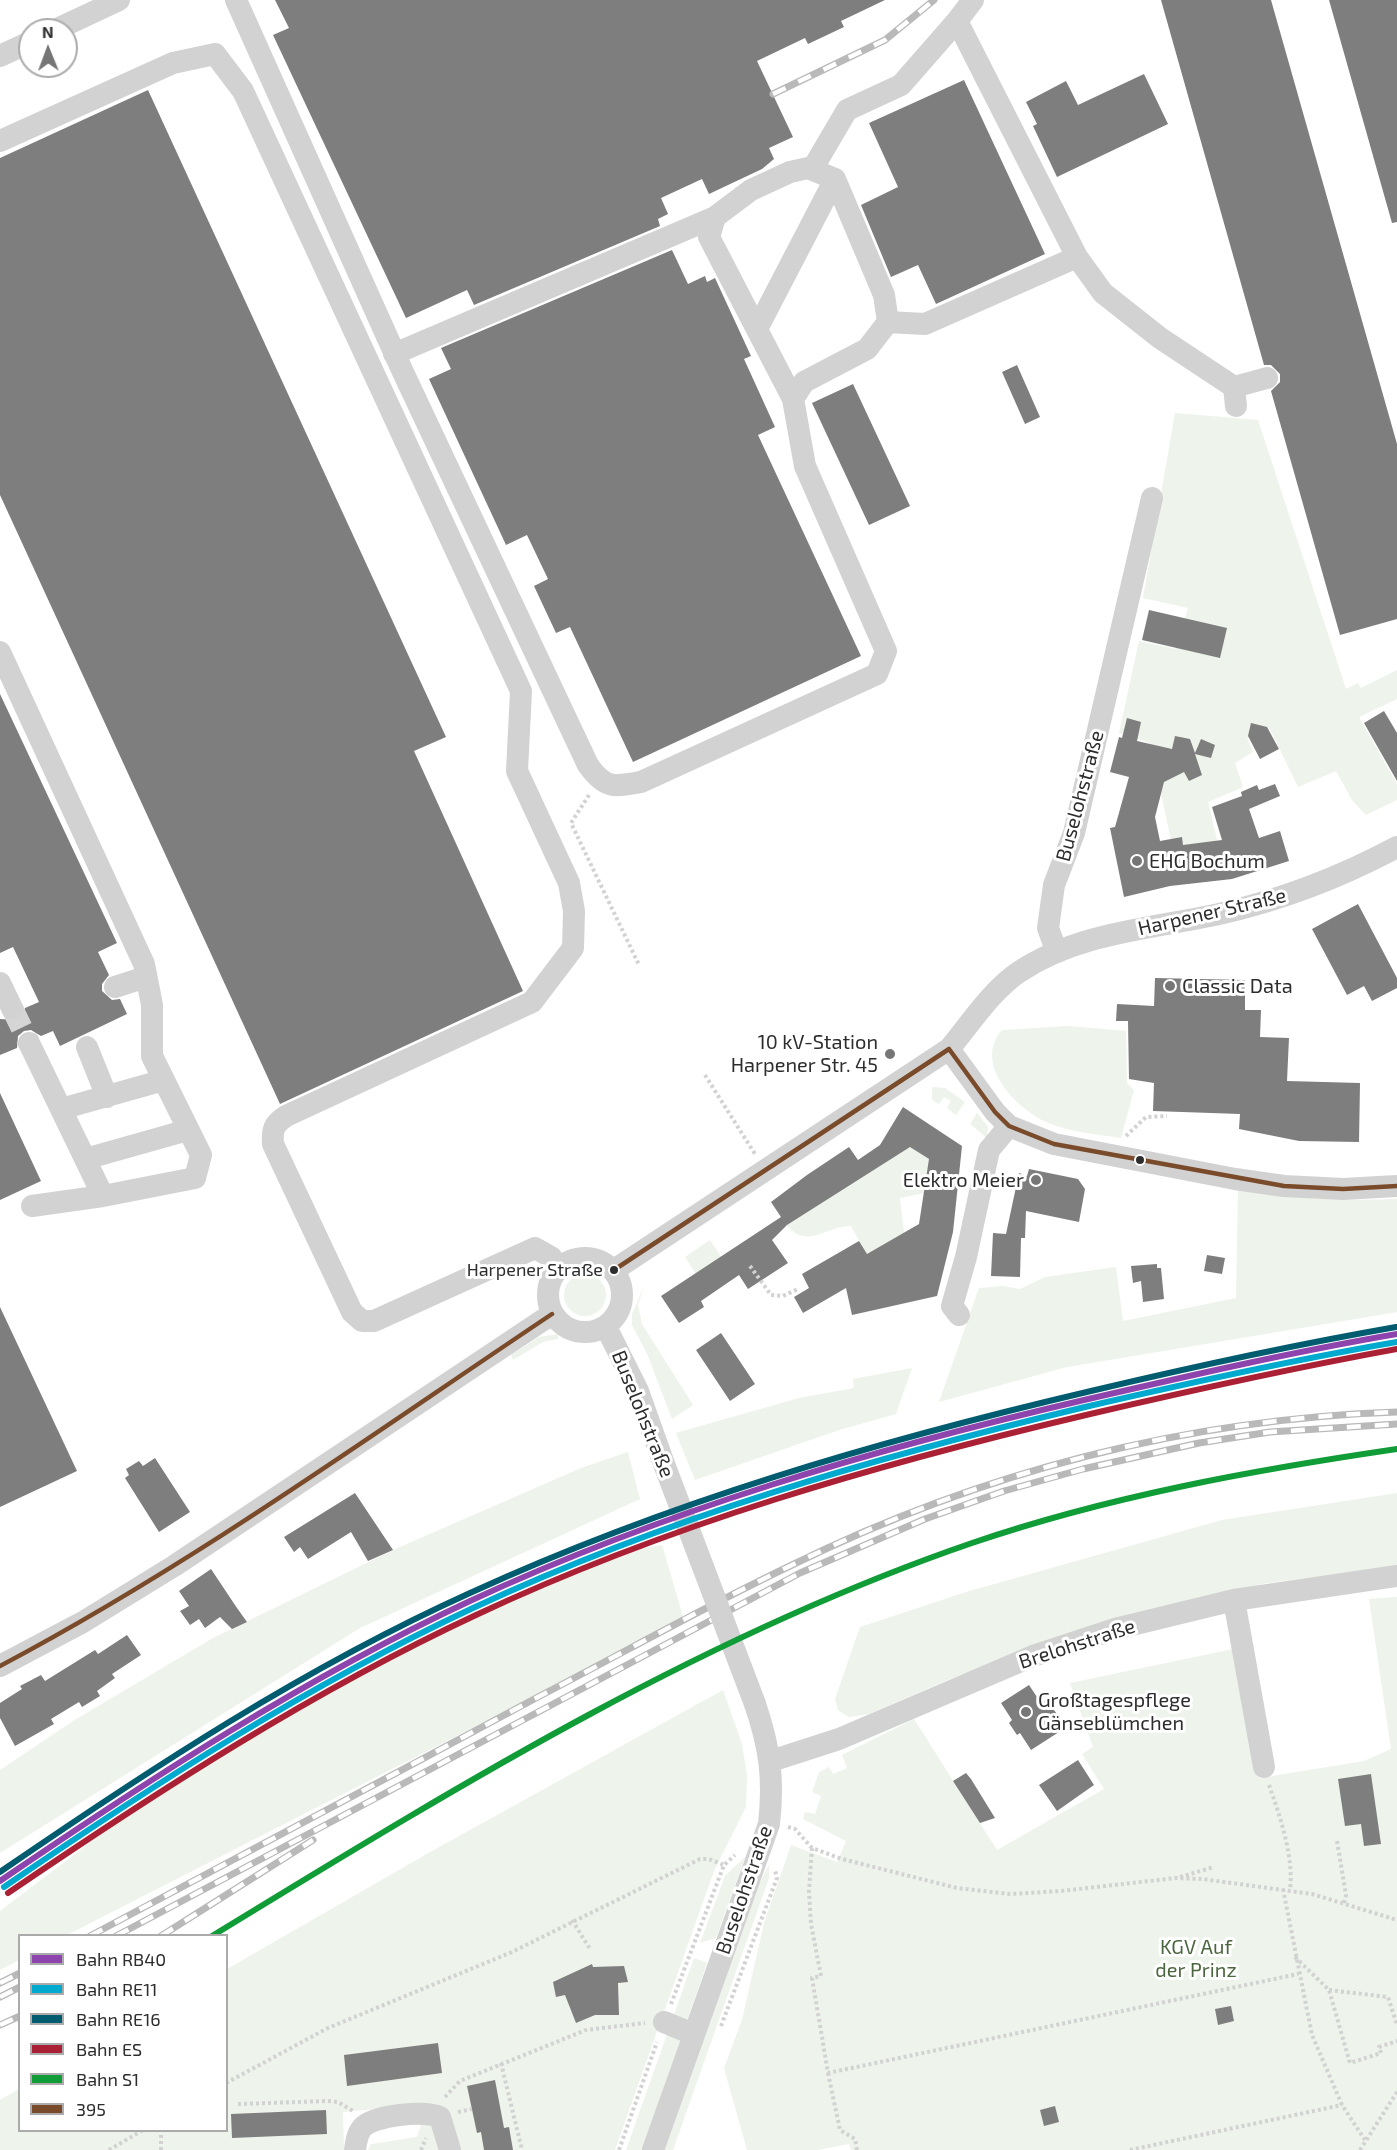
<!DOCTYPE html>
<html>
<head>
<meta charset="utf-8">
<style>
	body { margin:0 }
	#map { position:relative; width:1397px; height:2150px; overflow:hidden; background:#fff; font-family:"Exo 2",sans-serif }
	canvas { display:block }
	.legend { position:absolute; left:18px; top:1934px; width:210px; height:198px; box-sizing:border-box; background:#fff; border:2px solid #ababab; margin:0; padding:8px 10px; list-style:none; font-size:18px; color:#2d2d2d }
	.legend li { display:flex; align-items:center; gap:12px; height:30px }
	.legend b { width:30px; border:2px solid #ababab }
	.north { position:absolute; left:18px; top:18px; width:60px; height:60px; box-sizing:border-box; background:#fff; border:2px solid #ababab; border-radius:50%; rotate:359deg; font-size:16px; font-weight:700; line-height:24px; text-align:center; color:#2d2d2d }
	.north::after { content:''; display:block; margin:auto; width:21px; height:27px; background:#767676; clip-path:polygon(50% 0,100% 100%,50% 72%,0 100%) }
</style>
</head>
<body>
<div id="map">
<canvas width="1397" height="2150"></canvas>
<ul class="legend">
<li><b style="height:8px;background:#8e44ad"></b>Bahn RB40</li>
<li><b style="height:8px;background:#00a9ce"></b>Bahn RE11</li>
<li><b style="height:8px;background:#005c6e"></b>Bahn RE16</li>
<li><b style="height:8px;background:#aa2135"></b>Bahn ES</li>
<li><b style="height:8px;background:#109c37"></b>Bahn S1</li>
<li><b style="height:8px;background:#7a4b2a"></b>395</li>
</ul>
<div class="north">N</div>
</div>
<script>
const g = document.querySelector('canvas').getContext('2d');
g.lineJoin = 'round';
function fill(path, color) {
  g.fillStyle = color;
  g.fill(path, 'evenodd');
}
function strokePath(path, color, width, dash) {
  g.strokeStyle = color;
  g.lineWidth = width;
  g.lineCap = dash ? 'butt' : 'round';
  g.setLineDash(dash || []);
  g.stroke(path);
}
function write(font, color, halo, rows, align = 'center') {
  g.font = font + ' "Exo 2",sans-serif';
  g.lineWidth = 6;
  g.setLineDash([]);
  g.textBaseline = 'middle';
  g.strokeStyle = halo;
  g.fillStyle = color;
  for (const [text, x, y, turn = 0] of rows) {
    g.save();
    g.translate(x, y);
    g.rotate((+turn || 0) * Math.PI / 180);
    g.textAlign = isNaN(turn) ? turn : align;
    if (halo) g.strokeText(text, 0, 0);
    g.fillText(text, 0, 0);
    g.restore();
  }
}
fill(new Path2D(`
	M 1175,413 L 1258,420 L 1346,689 L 1358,683 L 1361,688 L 1397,670 L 1397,699 L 1359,717 L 1397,784 L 1397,800 L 1366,815 L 1352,800 L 1336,771 L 1298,787 L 1270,729 L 1247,738 L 1253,752 L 1235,763 L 1243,787 L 1208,802 L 1219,848 L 1174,854 L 1159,784 L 1141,780 L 1150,743 L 1119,733 L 1139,641 L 1176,649 L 1188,608 L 1143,598 Z
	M 1068,1026 L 1126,1031 L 1127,1083 L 1134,1090 L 1121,1138 C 1096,1134 1067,1132 1044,1121 C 1014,1106 973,1063 1002,1030 Z
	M 932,1087 L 945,1088 L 965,1102 L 956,1115 L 947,1108 L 951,1101 L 944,1097 L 939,1104 L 932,1100 Z
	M 977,1113 L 988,1127 L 987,1138 L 970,1124 Z
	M 888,1132 L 933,1162 L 926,1176 L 924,1193 L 900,1198 L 904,1233 L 867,1255 L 851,1226 C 826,1226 806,1250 787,1225 L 864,1173 Z
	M 1238,1190 C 1292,1199 1343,1201 1397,1199 L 1397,1312 L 1067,1367 L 939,1402 L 979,1288 L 1003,1286 L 1020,1289 L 1045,1277 L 1116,1267 L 1123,1321 L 1236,1298 Z
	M 710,1240 L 722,1258 L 700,1280 L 685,1257 Z
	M564 1295a21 21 0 1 1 42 0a21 21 0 1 1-42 0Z
	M 644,1286 L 638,1305 L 642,1324 L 693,1405 L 672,1419 L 648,1356 L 632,1325 L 632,1314 Z
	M 558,1334 L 558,1339 L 543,1342 L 513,1360 L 511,1355 L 539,1337 Z
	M 912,1368 L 896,1414 L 839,1430 L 695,1480 L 676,1433 L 799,1398 L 854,1388 L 853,1379 Z
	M 628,1452 L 640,1499 L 360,1628 L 0,1853 L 0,1770 L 73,1721 L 213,1638 L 393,1550 L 581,1468 Z
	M 1397,1493 L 1397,1567 L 1267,1583 L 1108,1620 L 945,1681 L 869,1714 L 849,1717 L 838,1710 L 835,1699 L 860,1627 L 966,1592 L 1222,1520 Z
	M 662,1545 L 684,1620 L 67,1935 L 20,1936 L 19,1960 L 0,1970 L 0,1911 L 168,1783 L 335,1685 L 476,1612 L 546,1581 L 610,1553 Z
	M 1397,1597 L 1397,2150 L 851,2150 L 849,2144 L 818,2150 L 747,2150 L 724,2068 L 742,2020 L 764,1923 L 791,1845 L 837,1862 L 846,1841 L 803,1819 L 805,1812 L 815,1814 L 821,1796 L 812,1792 L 819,1772 L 829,1767 L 833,1774 L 847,1768 L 842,1755 L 914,1719 L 997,1850 L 1104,1789 L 1082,1754 L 1093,1747 L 1070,1683 L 1238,1648 L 1260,1778 L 1364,1761 L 1391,1749 L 1369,1599 Z
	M 723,1690 L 742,1744 L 747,1775 L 746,1807 L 714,1871 L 615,2150 L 459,2150 L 428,2104 L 343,2112 L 344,2150 L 0,2150 L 0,2100 L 19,2089 L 20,2130 L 226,2130 L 227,1969 L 432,1851 Z
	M 745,1857 L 716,1938 L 700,1943 L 725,1876 Z
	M 769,1865 L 769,1878 L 673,2150 L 664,2150 L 758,1886 Z
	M 694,1958 L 707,1963 L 642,2150 L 626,2150 Z
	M 423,2119 L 434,2125 L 443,2150 L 368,2150 L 371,2144 L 417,2137 Z`), '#eef3eb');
fill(new Path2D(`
	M 275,0 L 885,0 L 841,21 L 844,27 L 808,44 L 805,38 L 757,61 L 793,137 L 769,148 L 774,159 L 762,169 L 709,194 L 702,179 L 661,198 L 668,214 L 658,219 L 660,226 L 474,305 L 467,290 L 406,318 L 273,35 L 289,28 Z
	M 1161,0 L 1271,0 L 1397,444 L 1397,619 L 1340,635 L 1271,391 L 1280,382 L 1280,374 L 1271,365 L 1264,365 Z
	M 1329,0 L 1397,0 L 1397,222 L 1392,223 Z
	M 1144,74 L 1168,124 L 1057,177 L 1033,126 L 1037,124 L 1026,102 L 1066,81 L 1078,105 Z
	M 964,80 L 1045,254 L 936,304 L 918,265 L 891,277 L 861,205 L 898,187 L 869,123 Z
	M 148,90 L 446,737 L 414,751 L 523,991 L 280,1104 L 0,495 L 0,158 Z
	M 672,250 L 688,284 L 705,276 L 707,282 L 715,278 L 751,356 L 744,359 L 775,427 L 758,435 L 861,656 L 633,762 L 570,627 L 556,633 L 534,586 L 548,579 L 527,535 L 506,545 L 429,379 L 451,369 L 441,348 Z
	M 1017,365 L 1040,417 L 1025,424 L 1002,372 Z
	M 853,384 L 910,506 L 869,525 L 812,403 Z
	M 1149,610 L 1227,628 L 1220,658 L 1142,640 Z
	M 0,694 L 117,943 L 98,952 L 109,975 L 102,984 L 102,991 L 112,1000 L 120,999 L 127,1014 L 60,1046 L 53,1031 L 41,1036 L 31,1030 L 24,1031 L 18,1036 L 17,1048 L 0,1055 L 0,1019 L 17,1020 L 23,1015 L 25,1008 L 39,1002 L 13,947 L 0,953 Z
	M 1384,711 L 1397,733 L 1397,781 L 1364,723 Z
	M 1127,718 L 1141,722 L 1137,741 L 1172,749 L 1175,736 L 1190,739 L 1195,753 L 1201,739 L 1215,745 L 1211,758 L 1195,754 L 1202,775 L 1189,781 L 1184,772 L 1164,782 L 1155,817 L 1160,841 L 1182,837 L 1183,845 L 1222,840 L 1212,807 L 1242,796 L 1241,792 L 1257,785 L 1259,790 L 1275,784 L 1280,796 L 1249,809 L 1259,838 L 1280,831 L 1289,861 L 1232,879 L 1170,886 L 1124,897 L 1110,828 L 1115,827 L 1129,777 L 1110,772 L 1119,737 L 1122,738 Z
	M 1251,723 L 1267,727 L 1279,749 L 1260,759 L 1248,736 Z
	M 1358,904 L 1397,978 L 1397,988 L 1372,1001 L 1364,986 L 1347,995 L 1312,929 Z
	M 1155,978 L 1245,980 L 1245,1010 L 1261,1010 L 1260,1037 L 1289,1038 L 1287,1081 L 1360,1083 L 1359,1142 L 1299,1141 L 1239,1129 L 1240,1114 L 1153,1111 L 1154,1083 L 1129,1079 L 1128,1021 L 1116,1021 L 1117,1004 L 1154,1006 Z
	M 0,1093 L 41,1181 L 0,1200 Z
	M 903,1107 L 962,1146 L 953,1232 L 937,1296 L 852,1315 L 846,1288 L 803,1313 L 794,1297 L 809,1288 L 802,1274 L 859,1241 L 867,1254 L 919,1224 L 929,1159 L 910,1147 L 787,1225 L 772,1240 L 788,1263 L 748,1289 L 739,1275 L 701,1301 L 704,1307 L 679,1323 L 661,1296 L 781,1217 L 771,1202 L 807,1175 L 849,1147 L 858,1160 L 880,1145 Z
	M 1029,1169 L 1078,1179 L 1085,1189 L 1079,1222 L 1026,1211 L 1025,1238 L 1021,1238 L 1020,1277 L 991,1276 L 993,1233 L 1006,1234 L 1019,1173 L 1027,1176 Z
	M 1207,1255 L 1225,1258 L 1222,1274 L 1204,1271 Z
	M 1157,1264 L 1157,1268 L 1161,1268 L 1164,1299 L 1143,1302 L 1141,1281 L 1133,1283 L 1131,1266 Z
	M 0,1307 L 77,1471 L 0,1507 Z
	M 721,1333 L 755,1384 L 730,1401 L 696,1350 Z
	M 155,1458 L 190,1512 L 159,1532 L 125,1478 L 129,1475 L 126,1469 L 139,1461 L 143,1466 Z
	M 355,1493 L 393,1550 L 368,1561 L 351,1532 L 308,1559 L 300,1547 L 294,1552 L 284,1537 Z
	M 211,1569 L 237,1608 L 247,1622 L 232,1629 L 220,1617 L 205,1628 L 199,1619 L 190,1625 L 180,1611 L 189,1606 L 179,1591 Z
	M 127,1635 L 141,1655 L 112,1674 L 115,1678 L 97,1691 L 100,1696 L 82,1707 L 79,1702 L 51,1719 L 54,1724 L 15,1746 L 0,1718 L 0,1703 L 22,1689 L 20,1686 L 41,1675 L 45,1681 L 95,1650 L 98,1654 Z
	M 1029,1685 L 1041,1703 L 1047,1699 L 1058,1716 L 1052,1720 L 1059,1732 L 1031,1750 L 1020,1733 L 1017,1735 L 1009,1723 L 1012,1720 L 1001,1703 Z
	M 1078,1760 L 1094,1785 L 1057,1811 L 1039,1785 Z
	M 966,1773 L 971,1779 L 995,1818 L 980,1823 L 953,1781 Z
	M 1371,1774 L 1381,1844 L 1364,1846 L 1361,1824 L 1345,1826 L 1338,1779 Z
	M 592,1964 L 593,1967 L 624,1966 L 628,1982 L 618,1983 L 619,2015 L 595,2015 L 576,2023 L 565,1995 L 556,1997 L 553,1982 Z
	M 1231,2006 L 1234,2021 L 1218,2025 L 1215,2009 Z
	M 438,2043 L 442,2073 L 347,2086 L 344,2055 Z
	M 495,2080 L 504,2128 L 509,2127 L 513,2150 L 484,2150 L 481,2132 L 477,2133 L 467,2086 Z
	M 1055,2106 L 1059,2122 L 1044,2126 L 1040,2110 Z
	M 326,2110 L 327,2134 L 232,2138 L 231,2114 Z`), '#7e7e7e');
strokePath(new Path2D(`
	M 12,1008 L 29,1043`), '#d5d5d5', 22, [22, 11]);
strokePath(new Path2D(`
	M 589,795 L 571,823 L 639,965
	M 705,1075 L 755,1154
	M 1126,1136 L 1146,1117 L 1167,1116
	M 750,1266 L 771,1295 L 783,1296 L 798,1289
	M 1269,1785 C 1280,1816 1294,1857 1290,1890
	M 788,1827 L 795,1829 L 812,1848 L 842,1859 L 957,1888 L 1010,1894 L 1061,1891 L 1176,1878 L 1202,1879 L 1312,1894 L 1397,1920
	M 1337,1841 L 1346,1895 L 1344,1903
	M 812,1848 L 809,1891 L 811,1924 L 821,1976 L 812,1978 L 828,2073 L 1298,1974
	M 1180,1877 L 1214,1867
	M 1283,1889 L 1312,2035 L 1342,2105 L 1365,2140
	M 572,1920 L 590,1949
	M 1295,1957 L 1329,1990 L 1350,2063 L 1381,2053 L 1379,2047 L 1397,2041
	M 1329,1990 L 1388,1997 L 1397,2025
	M 671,2004 L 724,1865 L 735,1855
	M 721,2026 L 777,1878 L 775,1870
	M 501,2063 L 522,2150
	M 828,2073 L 840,2130 L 855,2139 L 857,2150
	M 226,2083 L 328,2028 L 512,1952 L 700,1859 L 709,1859 L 724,1865
	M 445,2097 L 460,2081 L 586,2030 L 645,2023
	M 238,2104 L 328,2101 L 338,2102 L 353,2111
	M 458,2112 L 472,2109
	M 109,2150 L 143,2130
	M 161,2150 L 161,2130
	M 421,2150 L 426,2138
	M 619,2150 L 657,2042
	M 1130,2150 L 1342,2105
	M 1360,2150 L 1397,2092`), '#d2d2d2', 4, [3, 3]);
strokePath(new Path2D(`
	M 236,0 L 402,370 L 588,765 C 605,789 614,787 641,782 L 877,674 L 886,651 L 805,466 L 793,399 L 709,237 L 715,217 L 751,190 L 790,172 L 808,168 L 835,179 L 884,295 L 888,322 L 867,349 L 804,382 L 793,399
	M 973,0 L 957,21 L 1077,257 L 1103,293 L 1160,338 L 1234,387
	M 55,30 L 119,0
	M 0,56 L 30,42
	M 0,141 L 173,63 L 215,54 L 243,91 L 521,691 L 517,771 L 569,883 L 574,911 L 573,948 L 532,1002 L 286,1116 C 274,1124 272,1129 273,1144 L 352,1312 L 362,1321 L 374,1321 L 535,1248 L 551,1257 L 559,1268
	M 813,168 L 847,110 L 901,85 L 957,21
	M 888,322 L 925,324 L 1077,257
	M 757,329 L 835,179
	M 394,354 L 715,217
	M 1236,406 L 1234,387 L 1267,378
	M 0,652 L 144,964 L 152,1005 L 152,1056 L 201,1155 L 195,1178 L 103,1196 L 29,1043
	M 1056,950 L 1048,928 L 1054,885 L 1074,833 L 1152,498
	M 0,983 L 12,1008
	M 115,987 L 146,977
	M 87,1047 L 107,1097
	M 949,1049 L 995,1112 L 1009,1126 L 1054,1144 L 1235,1179 L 1284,1186 L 1343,1189 L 1397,1186
	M 61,1109 L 164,1080
	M 85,1159 L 188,1130
	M 32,1206 L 103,1196
	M548 1295a37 37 0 1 1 74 0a37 37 0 1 1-74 0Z
	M 614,1270 L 949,1049 C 970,1024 992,990 1019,972 C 1079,932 1151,929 1219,914 C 1281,900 1341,877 1397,847
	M 959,1315 L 952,1306 L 966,1257 L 989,1150 L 1009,1126
	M 606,1327 L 638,1391 L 664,1464
	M 1234,1600 L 1264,1767
	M 0,1666 L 83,1622 L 174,1566 L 552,1314
	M 771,1761 L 839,1739 L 1033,1656 L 1115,1629 L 1234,1600 L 1397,1576
	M 664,2022 L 693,2034
	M 355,2150 C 356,2142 357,2134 362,2128 C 373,2115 426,2110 440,2117 L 450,2150
	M 653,2150 L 769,1824 C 774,1779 770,1748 755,1704`), '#d2d2d2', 22);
const rail = new Path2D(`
	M 773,94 L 885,40 L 934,0
	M 90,1936 C 240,1856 389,1777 538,1697 C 623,1653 706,1606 792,1565 C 981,1472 1186,1419 1397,1412
	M 116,1936 L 800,1573 L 925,1519 L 1004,1491 L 1083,1469 L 1199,1443 L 1270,1432 L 1397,1424
	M 161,1936 L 313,1840
	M 0,1983 L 20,1973
	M 0,1997 L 20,1987
	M 0,2025 L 20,2016`);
strokePath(rail, '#b9b9b9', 7);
strokePath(rail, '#fff', 4.5, [14]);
strokePath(new Path2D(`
	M 664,1464 L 755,1704`), '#d2d2d2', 22);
strokePath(new Path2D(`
	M 949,1049 L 995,1112 L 1009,1126 L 1054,1144 L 1284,1186 L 1343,1189 L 1397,1186
	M 614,1270 L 949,1049
	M 0,1666 C 193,1564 371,1435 552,1314`), '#7a4b2a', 4.5);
strokePath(new Path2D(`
	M 0,1881 C 151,1778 305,1678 470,1601 C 666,1510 874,1449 1084,1400 C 1188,1376 1292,1352 1397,1334`), '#8e44ad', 6);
strokePath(new Path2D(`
	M 4,1887 C 154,1784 308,1685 473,1608 C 668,1517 876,1457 1085,1407 C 1189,1383 1292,1360 1397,1342`), '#00a9ce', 6);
strokePath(new Path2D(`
	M 0,1872 C 150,1769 304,1668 470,1593 C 669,1502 878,1441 1091,1391 C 1192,1367 1293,1345 1396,1327`), '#005c6e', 6);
strokePath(new Path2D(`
	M 8,1893 C 158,1791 311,1692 476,1615 C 670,1524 878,1464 1086,1415 C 1189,1391 1293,1368 1397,1349`), '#aa2135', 6);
strokePath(new Path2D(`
	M 212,1936 C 456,1787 701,1636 972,1543 C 1110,1496 1254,1470 1397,1449`), '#109c37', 6);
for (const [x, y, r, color] of [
	[1137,861,6,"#767676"],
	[1170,986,6,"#767676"],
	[890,1054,6,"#767676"],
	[1140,1160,5,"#2d2d2d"],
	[1036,1180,6,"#767676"],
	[614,1270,5,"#2d2d2d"],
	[1026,1712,6,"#767676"]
]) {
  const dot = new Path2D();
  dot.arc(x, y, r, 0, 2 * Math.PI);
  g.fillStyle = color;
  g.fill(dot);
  strokePath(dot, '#fff', 2);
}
write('18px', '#2d2d2d', '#fff', [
	["Harpener Straße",603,1270]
], 'right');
write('20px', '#2d2d2d', '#fff', [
	["Buselohstraße",1080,796,-75],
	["Harpener Straße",1212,912,-13],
	["Buselohstraße",643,1414,68],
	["Brelohstraße",1077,1644,-18],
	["Buselohstraße",744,1890,-71]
]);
write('20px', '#2d2d2d', '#fff', [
	["EHG Bochum",1149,861],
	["Classic Data",1182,986],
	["10 kV-Station",878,1042,"right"],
	["Harpener Str. 45",878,1065,"right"],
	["Elektro Meier",1024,1180,"right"],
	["Großtagespflege",1038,1700],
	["Gänseblümchen",1038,1723]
], 'left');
write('20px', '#4b653e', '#fff', [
	["KGV Auf",1196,1947],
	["der Prinz",1196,1970]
]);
</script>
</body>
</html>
